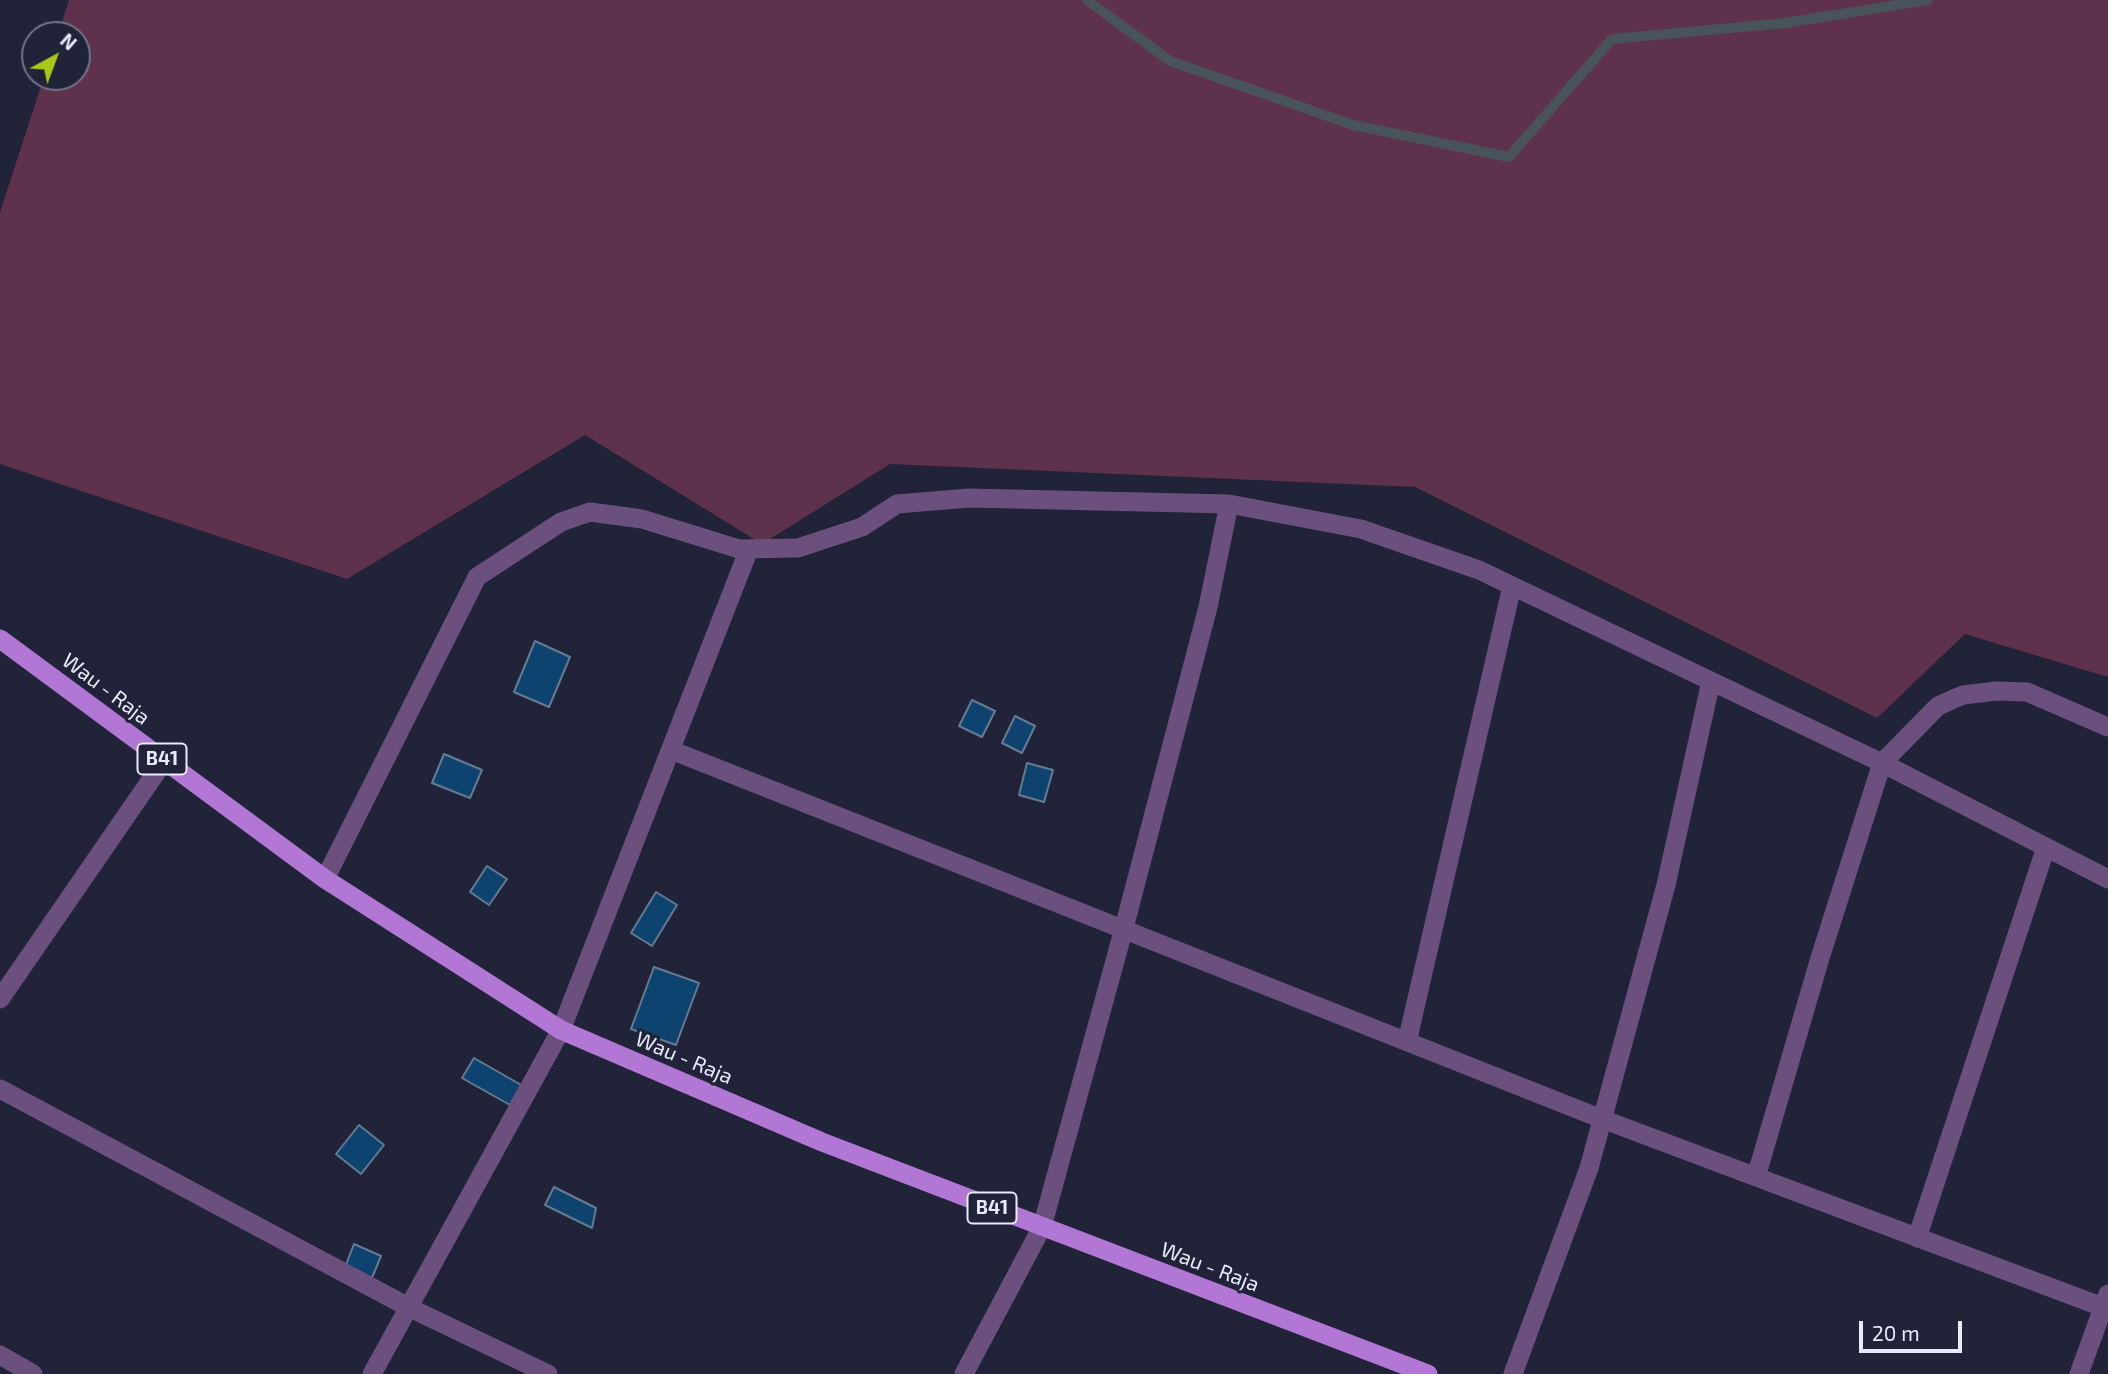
<!DOCTYPE html>
<html>
<head>
<meta charset="utf-8">
<style>
	body { margin:0 }
	#map { position:relative; width:2108px; height:1374px; overflow:hidden; background:#212339; font-family:"Exo 2",sans-serif }
	canvas { display:block }
	.north { position:absolute; left:21px; top:21px; width:70px; height:70px; box-sizing:border-box; background:#212339; border:2px solid #717386; border-radius:50%; rotate:41deg; font-size:19px; font-weight:700; line-height:28px; text-align:center; color:#e9ebfa }
	.north::after { content:''; display:block; margin:auto; width:24px; height:32px; background:#a9c719; clip-path:polygon(50% 0,100% 100%,50% 72%,0 100%) }
	.scale { position:absolute; left:1859px; top:1321px; width:103px; height:32px; box-sizing:border-box; border:4px solid #e9ebfa; border-top:0; padding-left:9px; font-size:21px; line-height:24px; white-space:nowrap; color:#e9ebfa; -webkit-text-stroke:5px #212339; paint-order:stroke }
</style>
</head>
<body>
<div id="map">
<canvas width="2108" height="1374"></canvas>
<div class="north">N</div>
<div class="scale">20 m</div>
</div>
<script>
const g = document.querySelector('canvas').getContext('2d');
g.lineJoin = 'round';
function fill(path, color) {
  g.fillStyle = color;
  g.fill(path, 'evenodd');
}
function strokePath(path, color, width, dash) {
  g.strokeStyle = color;
  g.lineWidth = width;
  g.lineCap = dash ? 'butt' : 'round';
  g.setLineDash(dash || []);
  g.stroke(path);
}
function write(font, color, halo, rows, align = 'center') {
  g.font = font + ' "Exo 2",sans-serif';
  g.lineWidth = 6;
  g.setLineDash([]);
  g.textBaseline = 'middle';
  g.strokeStyle = halo;
  g.fillStyle = color;
  for (const [text, x, y, turn = 0] of rows) {
    g.save();
    g.translate(x, y);
    g.rotate((+turn || 0) * Math.PI / 180);
    g.textAlign = isNaN(turn) ? turn : align;
    if (halo) g.strokeText(text, 0, 0);
    g.fillText(text, 0, 0);
    g.restore();
  }
}
fill(new Path2D(`
	M 69,0 L 2108,0 L 2108,677 L 1965,634 L 1877,718 L 1415,487 L 890,464 L 762,544 L 585,435 L 347,579 L 0,464 L 0,212 L 44,77 L 77,77 L 77,35 L 58,35 Z`), '#5e314d');
strokePath(new Path2D(`
	M 1087,0 L 1170,61 L 1353,125 L 1509,157 L 1612,39 L 1785,23 L 1928,0`), '#49535a', 10);
const building = new Path2D(`
	M 535,641 L 570,657 L 549,707 L 514,692 Z
	M 972,700 L 995,711 L 982,737 L 959,726 Z
	M 1015,716 L 1035,726 L 1022,753 L 1002,743 Z
	M 444,754 L 482,770 L 470,798 L 432,783 Z
	M 1027,763 L 1053,770 L 1044,802 L 1019,795 Z
	M 487,866 L 507,879 L 489,905 L 470,892 Z
	M 656,892 L 677,905 L 652,946 L 631,933 Z
	M 654,967 L 699,983 L 676,1045 L 631,1029 Z
	M 474,1058 L 521,1085 L 510,1105 L 462,1078 Z
	M 359,1125 L 384,1145 L 361,1174 L 336,1154 Z
	M 554,1187 L 596,1208 L 592,1228 L 545,1205 Z
	M 354,1244 L 381,1256 L 372,1278 L 345,1267 Z`);
fill(building, '#0d436e');
strokePath(building, '#657b91', 2);
strokePath(new Path2D(`
	M 671,750 L 1602,1119 L 2108,1309
	M 325,879 L 477,577 L 561,522 L 590,512 L 642,519 L 739,549 L 798,548 L 862,527 L 897,504 L 969,498 L 1229,504 L 1361,529 L 1479,570 L 1882,763 L 2108,879
	M 0,999 L 164,761
	M 1407,1042 L 1512,586
	M 0,1089 L 410,1308 L 548,1374
	M 1756,1177 L 1820,958 L 1882,763 L 1938,706 L 1963,695 L 1997,691 L 2027,692 L 2108,727
	M 1917,1238 L 2046,847
	M 0,1355 L 33,1374
	M 372,1374 L 561,1030 L 749,549
	M 964,1374 L 1042,1227 L 1124,928 L 1208,607 L 1229,504
	M 1513,1374 L 1589,1168 L 1666,885 L 1711,681
	M 2079,1374 L 2108,1294`), '#6b507d', 19);
strokePath(new Path2D(`
	M 0,639 L 325,879 L 561,1030 L 822,1142 L 1428,1374`), '#b277d5', 19);
for (const [x, y, w] of [
	[162,759,49],
	[992,1208,49]
]) {
  const box = new Path2D();
  box.roundRect(x - w / 2, y - 15.5, w, 31, 5);
  g.fillStyle = '#212339';
  g.fill(box);
  strokePath(box, '#e9ebfa', 2);
}
write('bold 19px', '#e9ebfa', null, [
	["B41",162,759],
	["B41",992,1208]
]);
write('21px', '#e9ebfa', '#212339', [
	["Wau - Raja",106,689,37],
	["Wau - Raja",684,1058,23],
	["Wau - Raja",1210,1267,21]
]);
</script>
</body>
</html>
